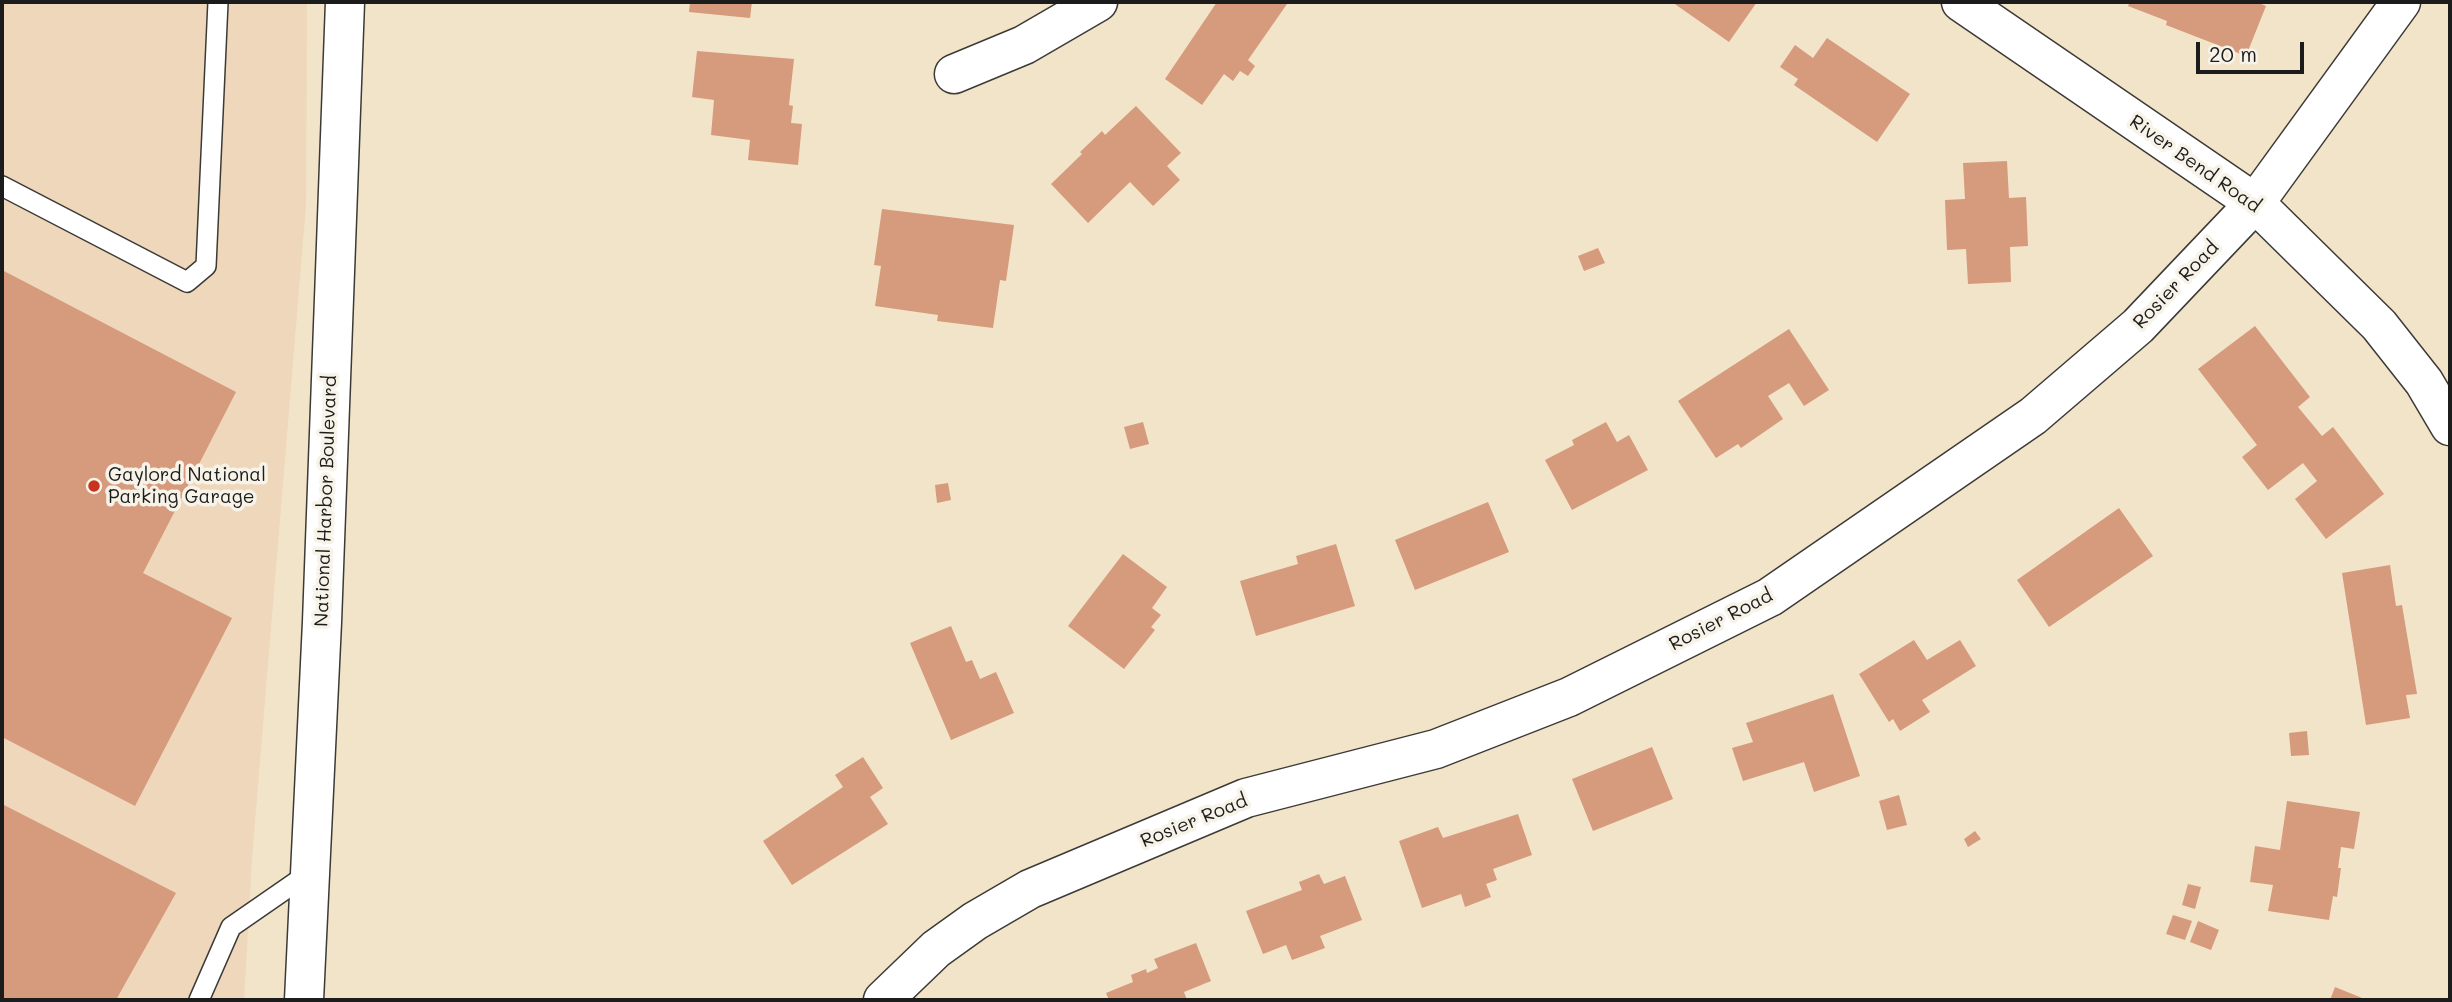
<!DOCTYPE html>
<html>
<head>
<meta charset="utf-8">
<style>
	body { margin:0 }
	#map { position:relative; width:2452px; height:1002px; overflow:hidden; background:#f2e4c9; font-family:Mali,sans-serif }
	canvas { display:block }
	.frame { position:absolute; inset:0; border:4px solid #1c1c1c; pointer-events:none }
	.scale { position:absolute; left:2196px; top:42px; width:108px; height:32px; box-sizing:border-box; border:4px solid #1c1c1c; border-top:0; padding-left:9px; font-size:21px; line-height:24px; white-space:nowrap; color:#1c1c1c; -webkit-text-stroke:5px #f7f3e8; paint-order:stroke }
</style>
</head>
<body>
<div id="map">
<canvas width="2452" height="1002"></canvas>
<div class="frame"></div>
<div class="scale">20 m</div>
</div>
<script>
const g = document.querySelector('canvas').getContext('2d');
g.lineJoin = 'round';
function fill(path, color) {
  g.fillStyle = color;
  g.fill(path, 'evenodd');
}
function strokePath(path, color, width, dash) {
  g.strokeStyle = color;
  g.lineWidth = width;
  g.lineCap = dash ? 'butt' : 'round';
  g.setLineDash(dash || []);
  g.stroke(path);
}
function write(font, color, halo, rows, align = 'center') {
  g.font = font + ' Mali,sans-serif';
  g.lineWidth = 7;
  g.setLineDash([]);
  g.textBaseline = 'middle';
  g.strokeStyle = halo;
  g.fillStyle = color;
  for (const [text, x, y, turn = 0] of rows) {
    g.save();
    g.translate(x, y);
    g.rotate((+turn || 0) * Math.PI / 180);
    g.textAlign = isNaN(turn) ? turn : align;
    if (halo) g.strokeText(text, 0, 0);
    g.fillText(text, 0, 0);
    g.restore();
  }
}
fill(new Path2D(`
	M 2,2 L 307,2 L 306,205 L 252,858 L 244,1000 L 2,1000 Z`), '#eed7bb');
fill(new Path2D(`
	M 690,2 L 752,2 L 750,18 L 689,12 Z
	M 1217,2 L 1283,2 L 1287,4 L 1248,60 L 1255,66 L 1248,76 L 1240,71 L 1233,81 L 1224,74 L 1202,105 L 1165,79 Z
	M 1672,2 L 1757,2 L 1729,42 Z
	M 2130,2 L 2256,2 L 2266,6 L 2246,56 L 2166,25 L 2167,21 L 2128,6 Z
	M 1827,38 L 1910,94 L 1877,142 L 1794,85 L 1798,79 L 1780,67 L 1795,45 L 1813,58 Z
	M 697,51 L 794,59 L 789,105 L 793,106 L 791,123 L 802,124 L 798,165 L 748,160 L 750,140 L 711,135 L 714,100 L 692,97 Z
	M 1136,106 L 1181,153 L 1167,166 L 1180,180 L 1153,206 L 1130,182 L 1088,223 L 1051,184 L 1082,154 L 1080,152 L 1102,131 L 1105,135 Z
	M 2007,161 L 2009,198 L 2026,197 L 2028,246 L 2010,247 L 2011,282 L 1968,284 L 1966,249 L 1947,250 L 1945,200 L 1965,199 L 1963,163 Z
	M 882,209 L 1014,225 L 1006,281 L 1000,280 L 993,328 L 937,321 L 938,315 L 875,306 L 881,266 L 874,265 Z
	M 1598,248 L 1605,263 L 1584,271 L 1578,256 Z
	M 2,270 L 236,392 L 143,573 L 232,618 L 135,806 L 2,737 Z
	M 2255,326 L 2310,397 L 2298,407 L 2322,436 L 2333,427 L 2384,494 L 2326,539 L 2295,499 L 2317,481 L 2303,463 L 2268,490 L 2242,457 L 2257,445 L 2198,369 Z
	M 1789,329 L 1829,390 L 1804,406 L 1789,383 L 1768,396 L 1783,419 L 1741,448 L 1738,444 L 1716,458 L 1678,401 Z
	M 1143,422 L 1149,444 L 1130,449 L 1124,427 Z
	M 1606,422 L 1617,442 L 1629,435 L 1648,470 L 1572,510 L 1545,460 L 1574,445 L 1572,440 Z
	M 948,483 L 951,500 L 937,503 L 935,485 Z
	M 1488,502 L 1509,552 L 1415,590 L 1395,540 Z
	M 2119,508 L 2153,556 L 2049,627 L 2017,580 Z
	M 1336,544 L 1355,606 L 1256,636 L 1240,581 L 1298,564 L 1296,556 Z
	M 1123,554 L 1167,587 L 1152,608 L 1161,615 L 1151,627 L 1155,630 L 1124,669 L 1068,626 Z
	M 2390,565 L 2396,606 L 2402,605 L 2417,694 L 2406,695 L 2410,718 L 2366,725 L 2342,573 Z
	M 951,626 L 966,662 L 972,660 L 980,679 L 996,672 L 1014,713 L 951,740 L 910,643 Z
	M 1914,640 L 1927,660 L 1960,640 L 1976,666 L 1922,700 L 1930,712 L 1900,731 L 1893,719 L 1889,722 L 1859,674 Z
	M 1833,694 L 1860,776 L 1814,792 L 1804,762 L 1743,781 L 1732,748 L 1753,742 L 1746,723 Z
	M 2307,731 L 2309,755 L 2291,756 L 2289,733 Z
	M 1652,747 L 1673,799 L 1593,831 L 1572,779 Z
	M 863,757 L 883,788 L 870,797 L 888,824 L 792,885 L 763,841 L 843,787 L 835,775 Z
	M 1899,795 L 1907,825 L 1887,830 L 1879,801 Z
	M 2287,801 L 2360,812 L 2354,849 L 2341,847 L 2338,868 L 2341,868 L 2337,897 L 2333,896 L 2329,920 L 2268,911 L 2273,885 L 2250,882 L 2255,846 L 2280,850 Z
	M 2,804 L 176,893 L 116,1000 L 2,1000 Z
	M 1518,814 L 1532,855 L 1493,869 L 1497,880 L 1486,884 L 1491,897 L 1465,907 L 1461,894 L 1422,908 L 1399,841 L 1438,827 L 1443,838 Z
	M 1975,831 L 1981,839 L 1968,847 L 1964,839 Z
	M 1319,874 L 1324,884 L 1345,876 L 1362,920 L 1320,936 L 1325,948 L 1292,960 L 1286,945 L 1263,954 L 1246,911 L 1302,890 L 1299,882 Z
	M 2188,884 L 2201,887 L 2195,909 L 2182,905 Z
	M 2173,915 L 2192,921 L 2185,940 L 2166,934 Z
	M 2198,921 L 2219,930 L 2211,950 L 2190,942 Z
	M 1196,943 L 1211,981 L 1184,992 L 1187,1000 L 1109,1000 L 1106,993 L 1133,982 L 1131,975 L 1146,969 L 1147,973 L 1158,968 L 1154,959 Z
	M 2335,987 L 2367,1000 L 2330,1000 Z`), '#d69a7c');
const service = new Path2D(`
	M 2,186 L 187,282 L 206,266 L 218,2
	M 199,1000 L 231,927 L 309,873`);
const minor = new Path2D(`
	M 1961,2 L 2255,203 L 2379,325 L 2424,382 L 2450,426
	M 954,74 L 1024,45 L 1098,2
	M 304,1000 L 322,622 L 345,2
	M 883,1000 L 936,949 L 975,921 L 1030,889 L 1246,798 L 1436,749 L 1569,697 L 1770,597 L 2033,416 L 2138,326 L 2255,203 L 2401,2`);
strokePath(service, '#3c3a36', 22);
strokePath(minor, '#3c3a36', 41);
strokePath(service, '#fff', 19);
strokePath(minor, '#fff', 38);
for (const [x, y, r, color] of [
	[94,486,7,"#c8321e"]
]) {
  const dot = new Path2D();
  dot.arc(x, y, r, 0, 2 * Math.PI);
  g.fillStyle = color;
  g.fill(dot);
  strokePath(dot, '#f7f3e8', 2.5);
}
write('19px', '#1c1c1c', '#f7f3e8', [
	["River Bend Road",2195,164,35],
	["Rosier Road",2176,285,-46],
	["National Harbor Boulevard",326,501,-88],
	["Rosier Road",1721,620,-27],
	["Rosier Road",1194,821,-22]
]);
write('19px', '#1c1c1c', '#f7f3e8', [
	["Gaylord National",108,475],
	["Parking Garage",108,497]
], 'left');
</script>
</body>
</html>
